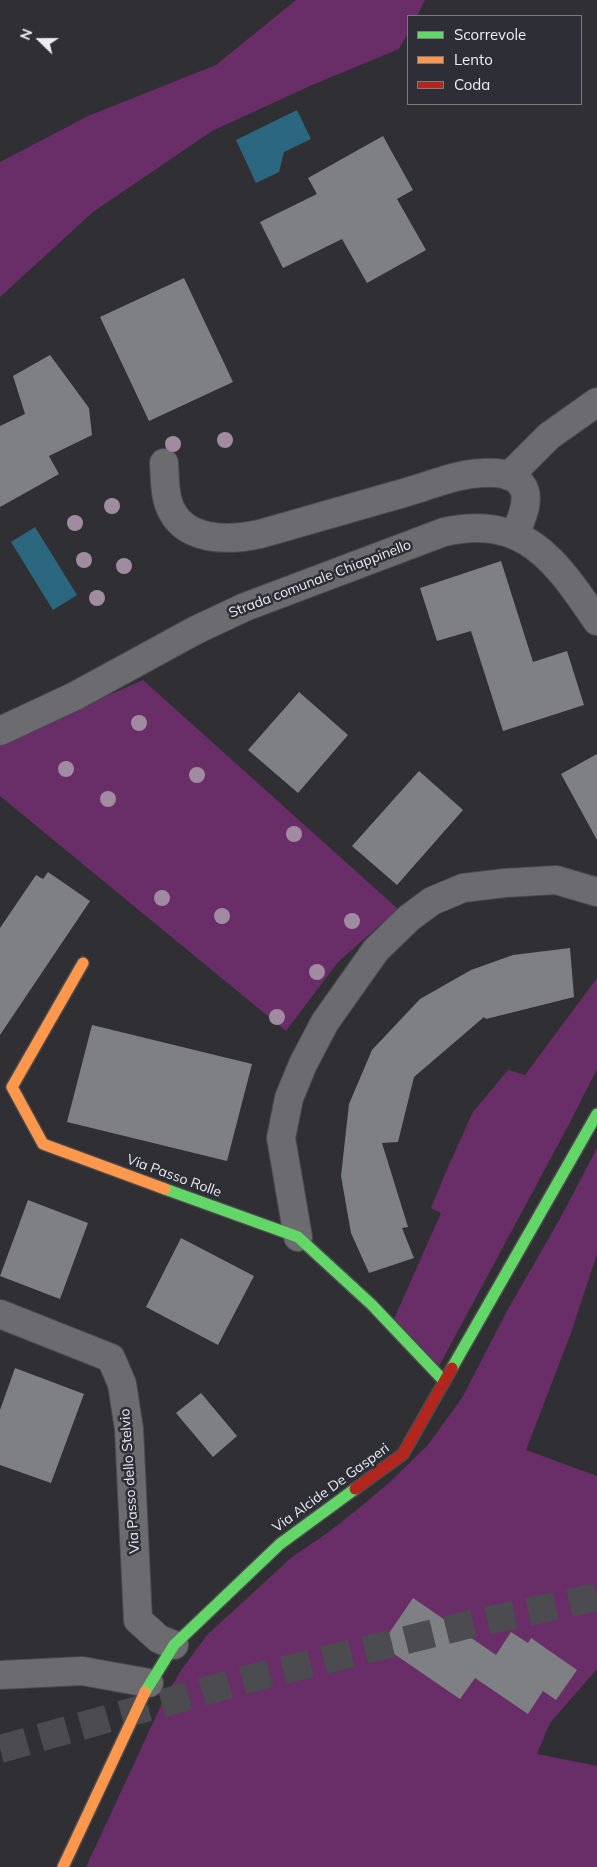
<!DOCTYPE html>
<html>
<head>
<meta charset="utf-8">
<style>
	body { margin:0 }
	#map { position:relative; width:597px; height:1867px; overflow:hidden; background:#303034; font-family:Mulish,sans-serif }
	canvas { display:block }
	.legend { position:absolute; left:407px; top:15px; width:175px; height:90px; box-sizing:border-box; background:#2e2f36; border:1px solid #7a7b81; margin:0; padding:6px 9px; list-style:none; font-size:15px; color:#ecedf2 }
	.legend li { display:flex; align-items:center; gap:10px; height:25px }
	.legend b { width:25px; border:1px solid #7a7b81 }
	.north { position:absolute; left:15px; top:15px; width:50px; height:50px; -webkit-text-stroke:4px #2e2f36; paint-order:stroke; rotate:292deg; font-size:14px; font-weight:700; line-height:20px; text-align:center; color:#ecedf2 }
	.north::after { content:''; display:block; margin:auto; width:18px; height:22px; background:#ecedf2; clip-path:polygon(50% 0,100% 100%,50% 72%,0 100%) }
</style>
</head>
<body>
<div id="map">
<canvas width="597" height="1867"></canvas>
<ul class="legend">
<li><b style="height:6px;background:#63d668"></b>Scorrevole</li>
<li><b style="height:6px;background:#ff974d"></b>Lento</li>
<li><b style="height:6px;background:#b3261e"></b>Coda</li>
</ul>
<div class="north">N</div>
</div>
<script>
const g = document.querySelector('canvas').getContext('2d');
g.lineJoin = 'round';
function fill(path, color) {
  g.fillStyle = color;
  g.fill(path, 'evenodd');
}
function strokePath(path, color, width, dash) {
  g.strokeStyle = color;
  g.lineWidth = width;
  g.lineCap = dash ? 'butt' : 'round';
  g.setLineDash(dash || []);
  g.stroke(path);
}
function write(font, color, halo, rows, align = 'center') {
  g.font = font + ' Mulish,sans-serif';
  g.lineWidth = 5;
  g.setLineDash([]);
  g.textBaseline = 'middle';
  g.strokeStyle = halo;
  g.fillStyle = color;
  for (const [text, x, y, turn = 0] of rows) {
    g.save();
    g.translate(x, y);
    g.rotate((+turn || 0) * Math.PI / 180);
    g.textAlign = isNaN(turn) ? turn : align;
    if (halo) g.strokeText(text, 0, 0);
    g.fillText(text, 0, 0);
    g.restore();
  }
}
fill(new Path2D(`
	M 296,0 L 425,0 L 417,16 L 408,16 L 408,33 L 399,49 L 312,85 L 212,131 L 93,212 L 0,297 L 0,162 L 88,116 L 216,65 Z
	M 143,680 L 398,909 L 338,962 L 286,1031 L 0,796 L 0,743 Z
	M 597,978 L 597,1069 L 567,1128 L 438,1368 L 394,1319 L 441,1213 L 431,1208 L 447,1169 L 473,1112 L 508,1070 L 525,1075 Z
	M 597,1148 L 597,1254 L 571,1333 L 526,1450 L 597,1476 L 597,1669 L 550,1723 L 537,1754 L 597,1766 L 597,1867 L 86,1867 L 165,1697 L 182,1669 L 207,1635 L 292,1557 L 326,1534 L 358,1509 L 391,1481 L 427,1446 L 462,1398 L 507,1311 L 562,1215 Z`), '#692e68');
fill(new Path2D(`
	M 297,110 L 311,139 L 284,152 L 279,172 L 256,183 L 236,140 Z
	M 35,527 L 77,595 L 53,610 L 11,542 Z`), '#2b687f');
fill(new Path2D(`
	M 383,136 L 413,190 L 397,199 L 426,250 L 367,283 L 342,239 L 283,268 L 260,222 L 317,194 L 308,178 Z
	M 184,278 L 233,382 L 149,421 L 100,317 Z
	M 50,355 L 89,408 L 92,435 L 49,456 L 59,474 L 0,507 L 0,426 L 25,414 L 13,376 Z
	M 501,561 L 533,662 L 567,651 L 584,705 L 503,731 L 471,631 L 437,641 L 420,588 Z
	M 299,692 L 348,735 L 298,793 L 248,750 Z
	M 597,754 L 597,840 L 561,774 Z
	M 419,771 L 463,810 L 397,885 L 352,846 Z
	M 48,872 L 90,901 L 0,1035 L 0,928 L 36,875 L 43,879 Z
	M 570,948 L 574,997 L 486,1019 L 484,1017 L 414,1077 L 398,1142 L 382,1143 L 408,1227 L 402,1228 L 414,1258 L 369,1273 L 351,1233 L 341,1176 L 349,1104 L 372,1050 L 420,999 L 471,970 L 513,955 Z
	M 92,1025 L 252,1064 L 227,1161 L 67,1122 Z
	M 28,1200 L 88,1223 L 60,1299 L 0,1276 Z
	M 181,1238 L 254,1276 L 218,1345 L 146,1307 Z
	M 15,1368 L 84,1394 L 51,1483 L 0,1465 L 0,1410 Z
	M 201,1393 L 237,1436 L 213,1457 L 176,1413 Z
	M 413,1598 L 496,1655 L 511,1632 L 528,1643 L 531,1638 L 577,1670 L 556,1700 L 543,1691 L 528,1714 L 475,1678 L 460,1699 L 381,1645 Z`), '#7f8083');
strokePath(new Path2D(`
	M 0,1749 L 252,1678 L 467,1625 L 597,1597`), '#4c4c50', 28, [28, 14]);
const street = new Path2D(`
	M 164,463 C 165,477 164,491 169,505 C 183,542 228,541 260,534 C 309,520 358,506 407,492 C 431,485 457,474 482,473 C 496,472 515,473 523,487 C 531,501 520,521 515,535
	M 509,476 L 549,436 L 597,402
	M 0,731 L 75,696 L 196,630 L 245,607 L 444,532 C 525,514 556,561 597,621
	M 298,1237 L 281,1138 L 289,1098 L 303,1064 L 325,1022 L 376,950 L 409,918 L 432,901 L 463,888 L 505,883 L 556,880 L 597,892
	M 0,1314 L 111,1358 L 122,1384 L 129,1429 L 138,1620 L 159,1639 L 174,1645
	M 0,1675 L 82,1671 L 149,1683`);
const fast = new Path2D(`
	M 165,1189 L 298,1237 L 372,1305 L 444,1381
	M 452,1368 L 597,1114
	M 145,1692 L 174,1645 L 280,1544 L 355,1489`);
const slow = new Path2D(`
	M 83,963 L 12,1087 L 43,1144 L 165,1189
	M 63,1867 L 145,1692`);
const jam = new Path2D(`
	M 355,1489 L 403,1454 L 452,1368`);
strokePath(street, '#4b4b4f', 30);
strokePath(fast, '#4b4b4f', 14);
strokePath(slow, '#4b4b4f', 14);
strokePath(jam, '#4b4b4f', 14);
strokePath(street, '#6c6c70', 28);
strokePath(fast, '#63d668', 11);
strokePath(slow, '#ff974d', 11);
strokePath(jam, '#b3261e', 11);
g.fillStyle = '#a18ba1';
for (const [x, y] of [
	[225,440],
	[173,444],
	[112,506],
	[75,523],
	[84,560],
	[124,566],
	[97,598],
	[139,723],
	[66,769],
	[197,775],
	[108,799],
	[294,834],
	[162,898],
	[222,916],
	[352,921],
	[317,972],
	[277,1017]
]) {
  g.beginPath();
  g.arc(x, y, 8, 0, 2 * Math.PI);
  g.fill();
}
write('14px', '#ecedf2', '#2e2f36', [
	["Strada comunale Chiappinello",320,579,-21],
	["Via Passo Rolle",174,1176,20],
	["Via Passo dello Stelvio",130,1481,-94],
	["Via Alcide De Gasperi",331,1488,-36]
]);
</script>
</body>
</html>
